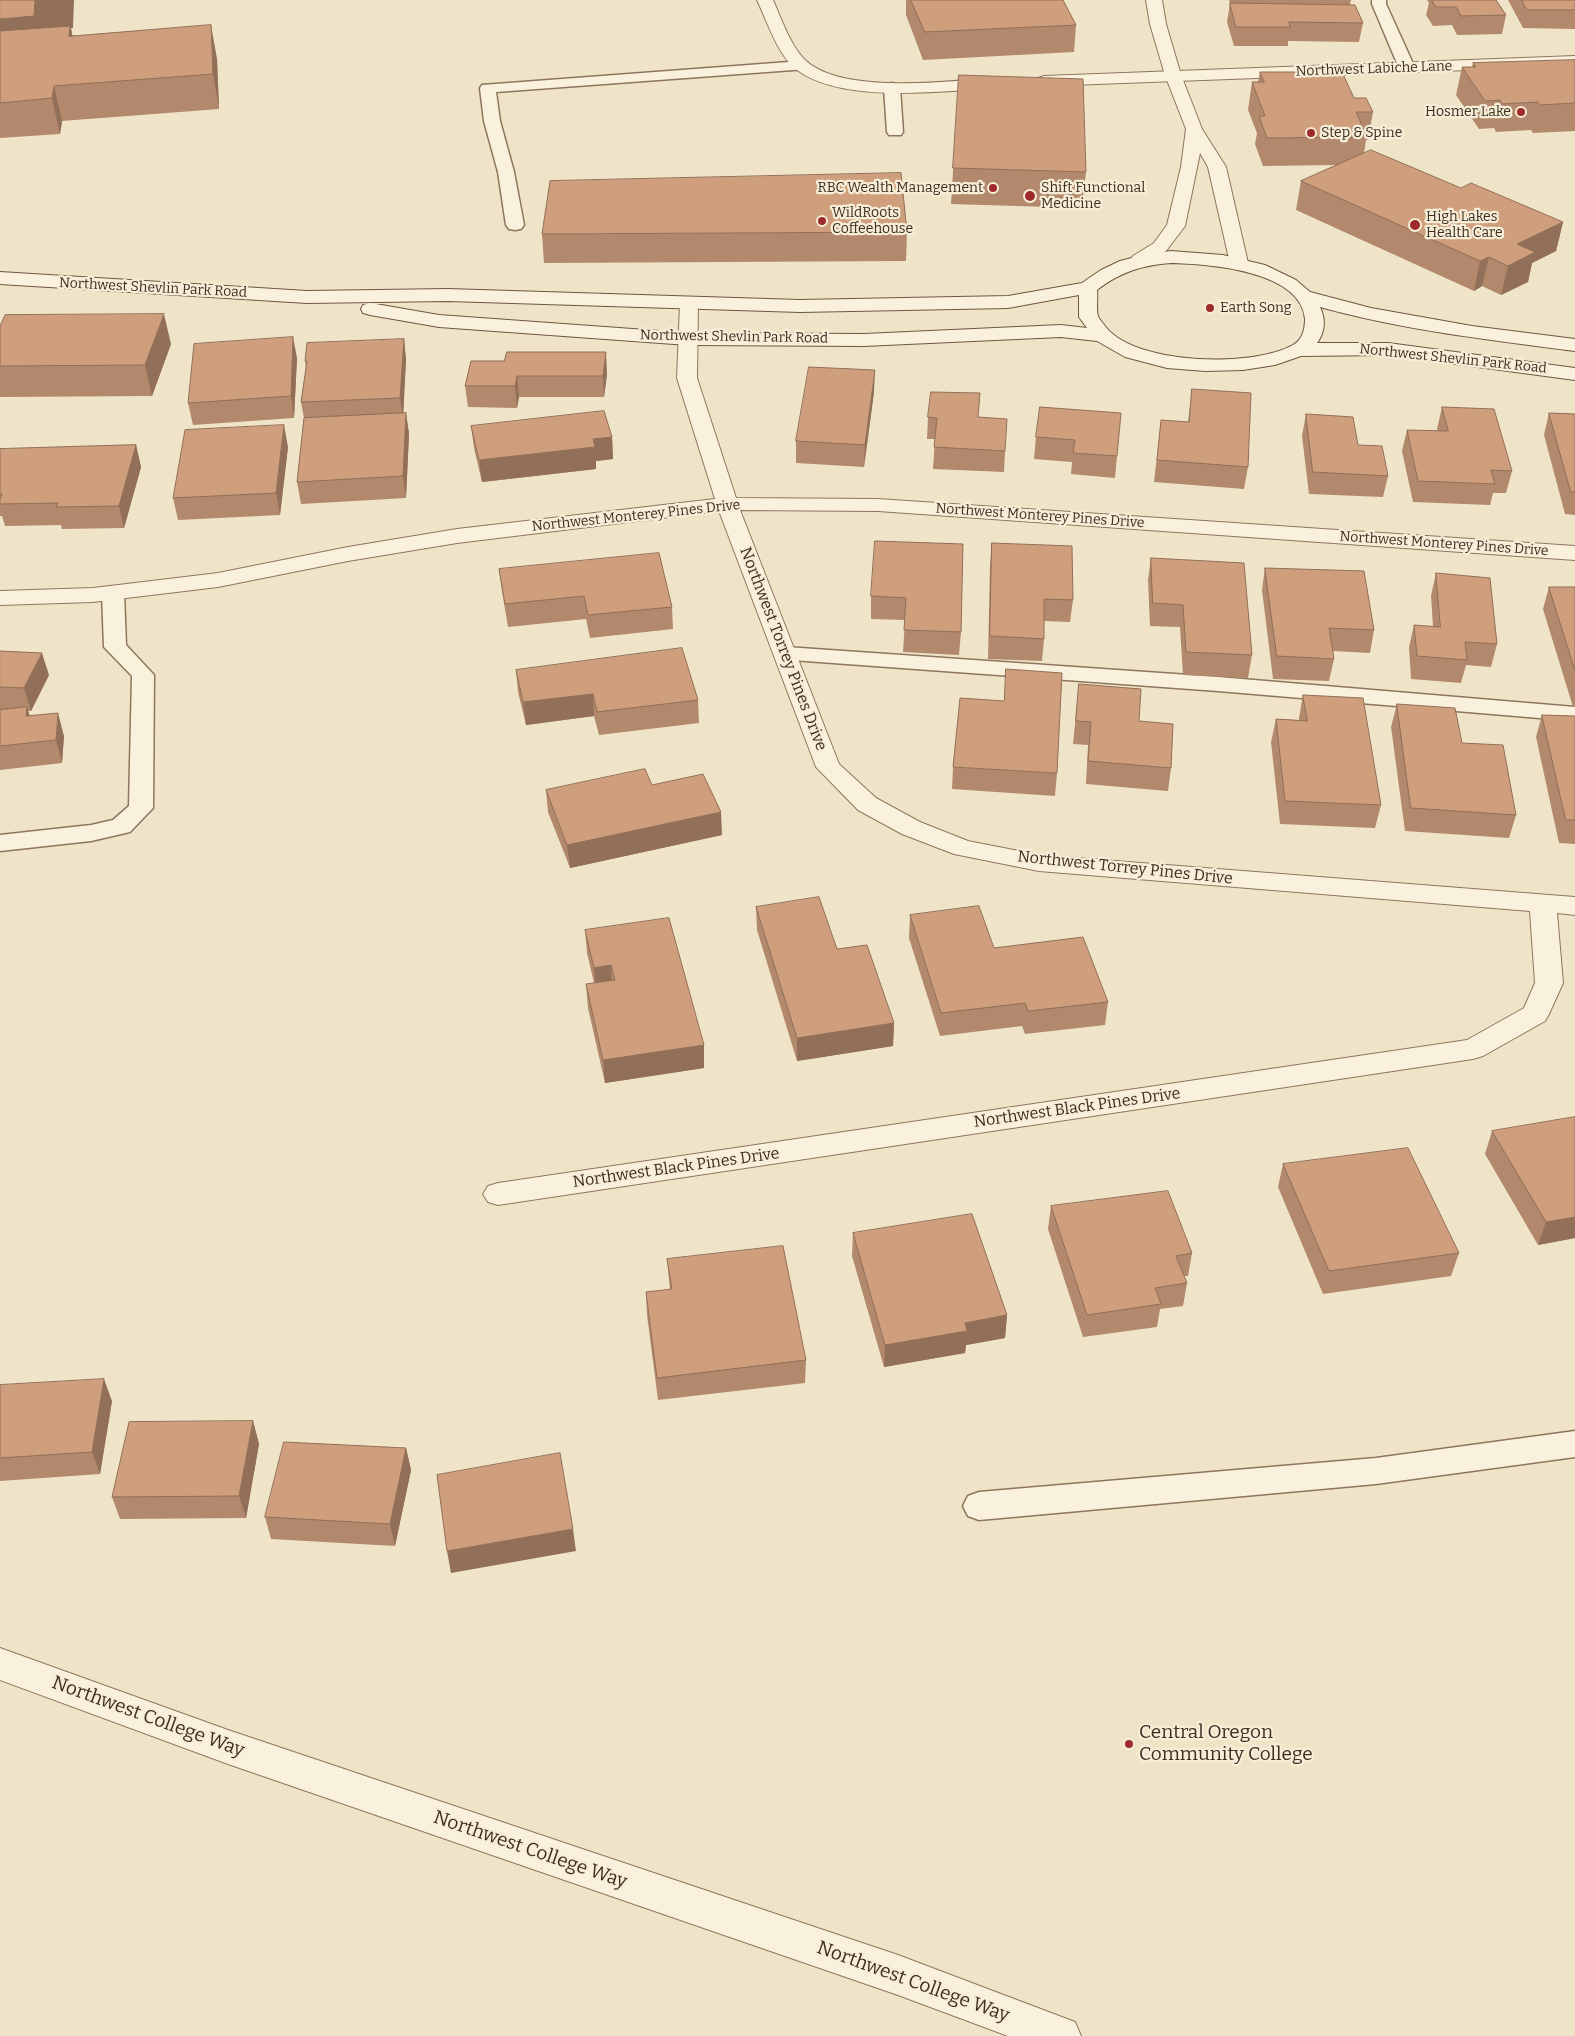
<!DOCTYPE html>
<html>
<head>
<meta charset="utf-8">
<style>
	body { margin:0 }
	canvas { display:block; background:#f0e4c8 }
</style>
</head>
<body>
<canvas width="1575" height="2036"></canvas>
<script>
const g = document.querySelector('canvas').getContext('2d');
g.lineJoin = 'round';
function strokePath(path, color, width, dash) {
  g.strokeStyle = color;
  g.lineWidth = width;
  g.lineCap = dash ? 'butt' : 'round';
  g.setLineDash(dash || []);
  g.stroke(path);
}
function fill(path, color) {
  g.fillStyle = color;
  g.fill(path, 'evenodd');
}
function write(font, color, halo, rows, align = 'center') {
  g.font = font + ' Bitter,serif';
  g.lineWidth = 4.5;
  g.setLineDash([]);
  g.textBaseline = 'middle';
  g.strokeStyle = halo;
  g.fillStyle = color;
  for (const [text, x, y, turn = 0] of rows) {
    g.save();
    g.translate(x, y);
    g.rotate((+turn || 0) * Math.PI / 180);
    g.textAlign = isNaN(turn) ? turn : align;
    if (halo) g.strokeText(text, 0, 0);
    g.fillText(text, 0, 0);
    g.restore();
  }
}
const service = new Path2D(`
	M 1372,0 L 1386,0 L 1386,4 L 1415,68 L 1412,71 L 1402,71 L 1399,68 L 1372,4 Z
	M 802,61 L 807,63 L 810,66 L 807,69 L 496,92 L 500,121 L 514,172 L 524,225 L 521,229 L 515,230 L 509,229 L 506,225 L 498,172 L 484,121 L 480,88 L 482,85 Z
	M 892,83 L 898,85 L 900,88 L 903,132 L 901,135 L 889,135 L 887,132 L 884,88 L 886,85 Z
	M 113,587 L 121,588 L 124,593 L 126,645 L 154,675 L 153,808 L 130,832 L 91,841 L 0,851 L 0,835 L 91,825 L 113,820 L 129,806 L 132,676 L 104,647 L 102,593 L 105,588 Z
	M 786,647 L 1218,677 L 1575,707 L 1575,721 L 1218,691 L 778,659 L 775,654 L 778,649 Z
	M 1575,1431 L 1575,1457 L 1376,1484 L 979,1520 L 968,1516 L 963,1506 L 968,1496 L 979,1492 L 1376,1458 Z`);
const minor = new Path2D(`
	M 757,0 L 773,0 C 782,20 790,45 805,60 C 842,95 948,81 996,78 L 1002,80 L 1004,83 L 1002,86 L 996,88 C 941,91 843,104 797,70 C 778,56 767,21 757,0 Z
	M 1575,56 L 1575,66 L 1044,86 L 1038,84 L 1036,81 L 1038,78 L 1044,76 Z
	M 689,298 L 696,300 L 698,304 L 697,378 L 736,498 L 878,499 L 1575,546 L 1575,560 L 878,511 L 740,510 L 839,764 L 876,798 L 920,822 L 968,841 L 1039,855 L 1575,897 L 1575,915 L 1557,913 L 1563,983 L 1549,1014 L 1545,1021 L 1483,1056 L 1473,1059 L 498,1205 L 488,1202 L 483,1194 L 488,1186 L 498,1183 L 1467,1040 L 1524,1008 L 1535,983 L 1530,911 L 1039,871 L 954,854 L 902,834 L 858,810 L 816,767 L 719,511 L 457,543 L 348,561 L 218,587 L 93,602 L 0,605 L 0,591 L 93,588 L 218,573 L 348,547 L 457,529 L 715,499 L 677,378 L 680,304 L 682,300 Z`);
const tertiary = new Path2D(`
	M 1146,0 L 1162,0 L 1166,24 L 1181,75 L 1202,129 L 1226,167 L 1248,263 L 1246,267 L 1239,269 L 1232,267 L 1230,263 L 1208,167 L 1200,153 L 1185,226 L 1166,251 L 1145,264 L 1139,266 L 1133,264 L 1130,260 L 1133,256 L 1154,243 L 1167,225 L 1181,167 L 1186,129 L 1165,75 L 1150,24 Z
	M 0,1648 L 228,1730 L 898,1955 L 1075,2022 L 1081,2036 L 1008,2036 L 898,1995 L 228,1764 L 0,1680 Z`);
const secondary = new Path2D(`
	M 1171,251 L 1223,255 L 1265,265 L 1296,280 L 1310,292 L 1371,308 L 1472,326 L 1575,339 L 1575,351 C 1490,340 1403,330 1320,307 C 1326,320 1325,332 1317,343 L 1388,343 L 1575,368 L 1575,380 L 1388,355 L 1301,356 L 1275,365 L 1243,370 L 1205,371 L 1167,368 L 1125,357 L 1097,341 L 1061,337 L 864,346 L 688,345 L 439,327 L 370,315 L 363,313 L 361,309 L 363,305 L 370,303 L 439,315 L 688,333 L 864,334 L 1061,325 L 1087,328 L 1079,317 L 1079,295 L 1008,308 L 800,312 L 448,301 L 307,303 L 0,284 L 0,272 L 307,291 L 448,289 L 800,300 L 1008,296 L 1082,283 L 1101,270 L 1120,261 L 1147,254 ZM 1171,263 C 1207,264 1301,270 1305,319 C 1305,330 1302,340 1293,345 C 1252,368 1134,365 1105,326 C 1103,323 1099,319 1098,316 C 1096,309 1098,297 1097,290 C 1120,272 1143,265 1171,263 Z`);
strokePath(service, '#8d765c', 3);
strokePath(minor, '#8d765c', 2);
strokePath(tertiary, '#8d765c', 2);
strokePath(secondary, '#6f573f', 2);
fill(service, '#faf1dc');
fill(minor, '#faf1dc');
fill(tertiary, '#faf1dc');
fill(secondary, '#faf1dc');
fill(new Path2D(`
	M 0,0 L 73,28 L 71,28 L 72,35 L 217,59 L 219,109 L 62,121 L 60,134 L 0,138 Z
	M 906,0 L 1063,0 L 1076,25 L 1074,52 L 923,60 L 906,15 Z
	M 1229,0 L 1351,0 L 1350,4 L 1363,23 L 1359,42 L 1288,41 L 1288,46 L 1234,46 L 1227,22 L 1230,3 Z
	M 1427,0 L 1496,0 L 1506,15 L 1502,34 L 1457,35 L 1452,25 L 1433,26 L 1426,15 L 1429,3 Z
	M 1508,0 L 1575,0 L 1575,29 L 1523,28 Z
	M 1575,60 L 1575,131 L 1533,133 L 1531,130 L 1496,132 L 1494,128 L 1479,129 L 1456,95 L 1462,67 L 1472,67 L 1473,63 Z
	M 1260,72 L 1354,98 L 1373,112 L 1368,140 L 1366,140 L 1364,153 L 1461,188 L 1563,222 L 1556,251 L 1532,263 L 1528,282 L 1501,295 L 1482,286 L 1474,291 L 1296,210 L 1301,181 L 1337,165 L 1263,166 L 1255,144 L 1257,133 L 1248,110 L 1252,82 L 1258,82 Z
	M 959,75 L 1086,172 L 1082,208 L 951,204 Z
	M 907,232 L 906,261 L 544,263 L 542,234 Z
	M 0,326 L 171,344 L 152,396 L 0,397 Z
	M 404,339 L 406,360 L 403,413 L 406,413 L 409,434 L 406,498 L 301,504 L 297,482 L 304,418 L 301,402 L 306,368 L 305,361 Z
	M 297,358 L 294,418 L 193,425 L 188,403 Z
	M 471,361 L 607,374 L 604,397 L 519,397 L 517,408 L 468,407 L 465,386 Z
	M 1192,389 L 1248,467 L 1244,489 L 1154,482 L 1161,420 L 1188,422 Z
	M 874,392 L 864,467 L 796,463 L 796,441 Z
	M 1040,407 L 1117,456 L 1115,478 L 1071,474 L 1072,462 L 1034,459 L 1036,437 Z
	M 1442,407 L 1512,471 L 1506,493 L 1493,493 L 1490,505 L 1413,502 L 1402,451 L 1407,430 L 1438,431 L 1437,429 Z
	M 1549,413 L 1575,414 L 1575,515 L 1565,514 L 1544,435 Z
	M 1306,414 L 1358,445 L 1388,476 L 1383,497 L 1309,494 L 1302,436 Z
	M 928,417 L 978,417 L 1005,451 L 1004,472 L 933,469 L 935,439 L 927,439 Z
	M 471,426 L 612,437 L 613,459 L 596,461 L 596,469 L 482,482 L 474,448 Z
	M 136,445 L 141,467 L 124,528 L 62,529 L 61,525 L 5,526 L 2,516 L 0,516 L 0,449 Z
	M 288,447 L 280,515 L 178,520 L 173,498 Z
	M 992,543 L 1073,600 L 1070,622 L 1044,621 L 1044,639 L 1042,661 L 988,659 L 990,565 Z
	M 963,544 L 961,632 L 959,655 L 903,652 L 905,620 L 871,619 L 871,596 Z
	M 1151,558 L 1252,655 L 1248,678 L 1183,675 L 1180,627 L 1150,626 L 1148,580 Z
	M 1265,568 L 1374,630 L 1370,653 L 1333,651 L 1334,659 L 1329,681 L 1273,679 L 1262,590 Z
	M 499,569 L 672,607 L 673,629 L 590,638 L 586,619 L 508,627 L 502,591 Z
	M 1436,573 L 1497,644 L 1491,667 L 1466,665 L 1461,683 L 1411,679 L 1409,647 L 1414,625 L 1433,627 L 1431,596 Z
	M 1549,587 L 1575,587 L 1575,707 L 1573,707 L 1543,609 Z
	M 0,651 L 49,675 L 31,711 L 28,711 L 30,716 L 64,736 L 62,763 L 0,770 Z
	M 516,670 L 698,700 L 699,723 L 599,735 L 594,716 L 526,725 L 518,692 Z
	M 1079,684 L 1139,721 L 1171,768 L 1168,791 L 1086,784 L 1088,745 L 1073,744 Z
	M 1303,695 L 1381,805 L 1375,828 L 1280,824 L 1271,742 L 1276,719 L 1299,720 L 1299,718 Z
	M 1397,704 L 1462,743 L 1516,815 L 1509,838 L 1405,831 L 1391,727 Z
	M 1542,715 L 1575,716 L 1575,844 L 1559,843 L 1536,737 Z
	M 953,767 L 1057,773 L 1055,796 L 952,789 Z
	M 652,785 L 722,835 L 570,868 L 548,812 L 546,790 Z
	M 756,907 L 837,949 L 894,1023 L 893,1046 L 797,1061 L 757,930 Z
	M 910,915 L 994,948 L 1108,1002 L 1105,1025 L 1025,1034 L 1022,1026 L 940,1036 L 909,938 Z
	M 585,930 L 704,1068 L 605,1083 L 588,1008 L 586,984 L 594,983 L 587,953 Z
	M 1492,1131 L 1575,1238 L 1538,1245 L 1485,1154 Z
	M 1283,1164 L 1459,1253 L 1451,1276 L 1323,1294 L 1278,1187 Z
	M 1051,1206 L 1192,1253 L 1188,1276 L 1184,1276 L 1187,1283 L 1183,1306 L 1160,1309 L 1157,1327 L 1083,1337 L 1048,1229 Z
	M 853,1233 L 1007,1315 L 1005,1338 L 966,1345 L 965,1353 L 884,1367 L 852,1256 Z
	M 667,1259 L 806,1360 L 805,1383 L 658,1400 L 647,1315 L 646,1292 L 670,1290 Z
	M 0,1385 L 112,1401 L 100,1474 L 0,1481 Z
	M 253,1421 L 259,1444 L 246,1518 L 120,1519 L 112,1497 Z
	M 406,1448 L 411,1470 L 395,1546 L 271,1539 L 265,1517 Z`), '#b2896c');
fill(new Path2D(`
	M 35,0 L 74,0 L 73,28 L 71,28 L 77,60 L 0,53 L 0,19 Z
	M 211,25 L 217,59 L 219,109 L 213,74 Z
	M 54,86 L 62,121 L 60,134 L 52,98 Z
	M 1563,222 L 1556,251 L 1532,263 L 1528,282 L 1501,295 L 1508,266 L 1517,244 Z
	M 1489,257 L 1482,286 L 1474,291 L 1480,261 Z
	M 164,314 L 171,344 L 152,396 L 145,365 Z
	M 293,337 L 297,358 L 294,418 L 291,396 Z
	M 404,339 L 406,360 L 403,419 L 400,398 Z
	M 606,352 L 607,374 L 604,397 L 603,376 Z
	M 875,370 L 874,392 L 864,467 L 865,445 Z
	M 517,376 L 519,397 L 517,408 L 515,386 Z
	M 406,413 L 409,434 L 406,498 L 403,476 Z
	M 284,425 L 288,447 L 280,515 L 276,493 Z
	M 612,437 L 613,459 L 596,461 L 596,469 L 482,482 L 479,460 L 593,439 Z
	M 136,445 L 141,467 L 124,528 L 119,506 Z
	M 42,653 L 49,675 L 31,711 L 24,688 Z
	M 593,694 L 594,716 L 526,725 L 523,702 Z
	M 27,707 L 34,730 L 26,716 Z
	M 58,713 L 64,736 L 62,763 L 56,740 Z
	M 721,812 L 722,835 L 570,868 L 567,845 Z
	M 611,965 L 612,988 L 596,991 L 594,968 Z
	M 894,1023 L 893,1046 L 797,1061 L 797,1038 Z
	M 704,1045 L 704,1068 L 605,1083 L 603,1060 Z
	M 1575,1217 L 1575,1238 L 1538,1245 L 1546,1222 Z
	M 1007,1315 L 1005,1338 L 966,1345 L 965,1353 L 884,1367 L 885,1345 L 965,1323 Z
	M 104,1379 L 112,1401 L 100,1474 L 92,1452 Z
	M 253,1421 L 259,1444 L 246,1518 L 239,1496 Z
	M 406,1448 L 411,1470 L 395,1546 L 390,1524 Z
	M 573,1529 L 576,1551 L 451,1573 L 447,1551 Z`), '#916f58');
const building = new Path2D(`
	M 0,0 L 35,0 L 34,16 L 0,19 Z
	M 911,0 L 1063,0 L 1076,25 L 925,32 Z
	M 1432,0 L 1496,0 L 1506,15 L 1461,16 L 1456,7 L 1436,7 Z
	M 1522,0 L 1575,0 L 1575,10 L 1527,10 Z
	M 1230,3 L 1355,5 L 1363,23 L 1289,22 L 1290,27 L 1236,27 Z
	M 211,25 L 213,74 L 54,86 L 52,98 L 0,103 L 0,31 L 70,26 L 69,36 Z
	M 1575,60 L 1575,103 L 1540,105 L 1538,102 L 1502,104 L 1500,100 L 1485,101 L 1462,67 L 1476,67 L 1473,63 Z
	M 1260,72 L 1342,72 L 1354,98 L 1366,98 L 1373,112 L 1356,112 L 1367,137 L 1267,138 L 1259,116 L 1265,116 L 1252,82 L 1264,82 Z
	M 959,75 L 1083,79 L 1086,172 L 953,168 Z
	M 1371,150 L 1461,188 L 1471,183 L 1563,222 L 1517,244 L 1535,252 L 1508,266 L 1489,257 L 1480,261 L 1301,181 Z
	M 901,173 L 907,232 L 542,234 L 550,181 Z
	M 164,314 L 145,365 L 0,366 L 0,326 L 5,315 Z
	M 293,337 L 291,396 L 188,403 L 194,344 Z
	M 404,339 L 400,398 L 301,402 L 307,361 L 305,361 L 307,343 Z
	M 507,352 L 606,352 L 603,376 L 517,376 L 515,386 L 465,386 L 471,361 L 504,361 Z
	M 809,367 L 875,370 L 865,445 L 796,441 Z
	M 1192,389 L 1251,393 L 1248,467 L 1157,460 L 1161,420 L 1189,422 Z
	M 931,392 L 980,393 L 978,417 L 1007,419 L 1005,451 L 934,447 L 937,418 L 928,417 Z
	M 1040,407 L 1121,413 L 1117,456 L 1073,453 L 1075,440 L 1036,437 Z
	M 1442,407 L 1494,409 L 1512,471 L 1491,470 L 1495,484 L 1418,481 L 1407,430 L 1448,431 Z
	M 604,411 L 612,437 L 593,439 L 595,447 L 479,460 L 471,426 Z
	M 406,413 L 403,476 L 297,482 L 304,418 Z
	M 1549,413 L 1575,414 L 1575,492 L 1571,492 Z
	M 1306,414 L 1353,417 L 1358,445 L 1382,446 L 1388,476 L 1313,472 Z
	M 284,425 L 276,493 L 173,498 L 185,430 Z
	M 136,445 L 119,506 L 56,507 L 58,503 L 0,504 L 0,499 L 2,494 L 0,494 L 0,449 Z
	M 875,541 L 963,544 L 961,632 L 904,630 L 906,598 L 871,596 Z
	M 992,543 L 1072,546 L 1073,600 L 1044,599 L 1044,639 L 990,636 Z
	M 659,553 L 672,607 L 588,615 L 584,596 L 505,604 L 499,569 Z
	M 1151,558 L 1244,563 L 1252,655 L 1186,652 L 1183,605 L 1153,603 Z
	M 1265,568 L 1364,571 L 1374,630 L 1329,628 L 1334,659 L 1277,656 Z
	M 1436,573 L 1490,578 L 1497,644 L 1465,642 L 1467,660 L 1417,656 L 1414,625 L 1440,627 Z
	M 1549,587 L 1575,587 L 1575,670 Z
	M 682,648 L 698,700 L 597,712 L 593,694 L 523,702 L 516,670 Z
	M 0,651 L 42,653 L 24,688 L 0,687 Z
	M 1006,669 L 1062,673 L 1057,773 L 953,767 L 960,698 L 1004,701 Z
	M 1079,684 L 1141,689 L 1139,721 L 1173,724 L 1171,768 L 1088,761 L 1091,722 L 1076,721 Z
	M 1303,695 L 1363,698 L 1381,805 L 1285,801 L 1276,719 L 1307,721 Z
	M 1397,704 L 1455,708 L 1462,743 L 1503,745 L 1516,815 L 1411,808 Z
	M 27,707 L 26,716 L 58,713 L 56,740 L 0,746 L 0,710 Z
	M 1542,715 L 1575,716 L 1575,820 L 1566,820 Z
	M 645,769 L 652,785 L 703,774 L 721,812 L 567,845 L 546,790 Z
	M 819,897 L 837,949 L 867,945 L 894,1023 L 797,1038 L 756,907 Z
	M 979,906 L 994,948 L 1083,937 L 1108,1002 L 1028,1011 L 1025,1003 L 941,1013 L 910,915 Z
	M 669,918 L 704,1045 L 603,1060 L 586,984 L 615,980 L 611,965 L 594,968 L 585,930 Z
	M 1575,1117 L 1575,1217 L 1546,1222 L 1492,1131 Z
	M 1408,1148 L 1459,1253 L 1329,1271 L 1283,1164 Z
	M 1168,1191 L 1192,1253 L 1176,1256 L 1187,1283 L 1155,1288 L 1161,1304 L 1087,1315 L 1051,1206 Z
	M 972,1214 L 1007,1315 L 965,1323 L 967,1331 L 885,1345 L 853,1233 Z
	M 783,1246 L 806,1360 L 657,1378 L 646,1292 L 672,1289 L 667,1259 Z
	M 104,1379 L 92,1452 L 0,1458 L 0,1385 Z
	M 253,1421 L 239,1496 L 112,1497 L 129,1422 Z
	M 284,1442 L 406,1448 L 390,1524 L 265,1517 Z
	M 560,1453 L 573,1529 L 447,1551 L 437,1475 Z`);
fill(building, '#cf9f7d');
strokePath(building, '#916f58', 1);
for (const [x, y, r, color] of [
	[1521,112,5,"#9e2a2b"],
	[1311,133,5,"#9e2a2b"],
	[993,188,5,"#9e2a2b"],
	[1030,196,6,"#9e2a2b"],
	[822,221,5,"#9e2a2b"],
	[1415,225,6,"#9e2a2b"],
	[1210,308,5,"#9e2a2b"],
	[1129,1744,5,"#9e2a2b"]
]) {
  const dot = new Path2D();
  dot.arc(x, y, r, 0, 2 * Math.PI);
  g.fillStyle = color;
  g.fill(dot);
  strokePath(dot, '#f7eed8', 2);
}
write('14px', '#3d2e20', '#f7eed8', [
	["Northwest Labiche Lane",1374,69,-2],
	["Northwest Shevlin Park Road",153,288,3],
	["Northwest Shevlin Park Road",734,337,1],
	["Northwest Shevlin Park Road",1453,359,6],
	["Northwest Monterey Pines Drive",636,516,-6],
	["Northwest Monterey Pines Drive",1040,516,4],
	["Northwest Monterey Pines Drive",1444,544,4]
]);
write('14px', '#3d2e20', '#f7eed8', [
	["Hosmer Lake",1511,112,"right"],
	["Step & Spine",1321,133],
	["RBC Wealth Management",983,188,"right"],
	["Shift Functional",1041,188],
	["Medicine",1041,204],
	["WildRoots",832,213],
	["Coffeehouse",832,229],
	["High Lakes",1426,217],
	["Health Care",1426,233],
	["Earth Song",1220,308]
], 'left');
write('16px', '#3d2e20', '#f7eed8', [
	["Northwest Torrey Pines Drive",783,649,69],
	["Northwest Torrey Pines Drive",1125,868,6],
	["Northwest Black Pines Drive",1077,1108,-8],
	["Northwest Black Pines Drive",676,1168,-8]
]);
write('19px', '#3d2e20', '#f7eed8', [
	["Northwest College Way",148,1717,20],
	["Northwest College Way",530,1850,19],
	["Northwest College Way",913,1982,20]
]);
write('19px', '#3d2e20', '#f7eed8', [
	["Central Oregon",1139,1733],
	["Community College",1139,1755]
], 'left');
</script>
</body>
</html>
